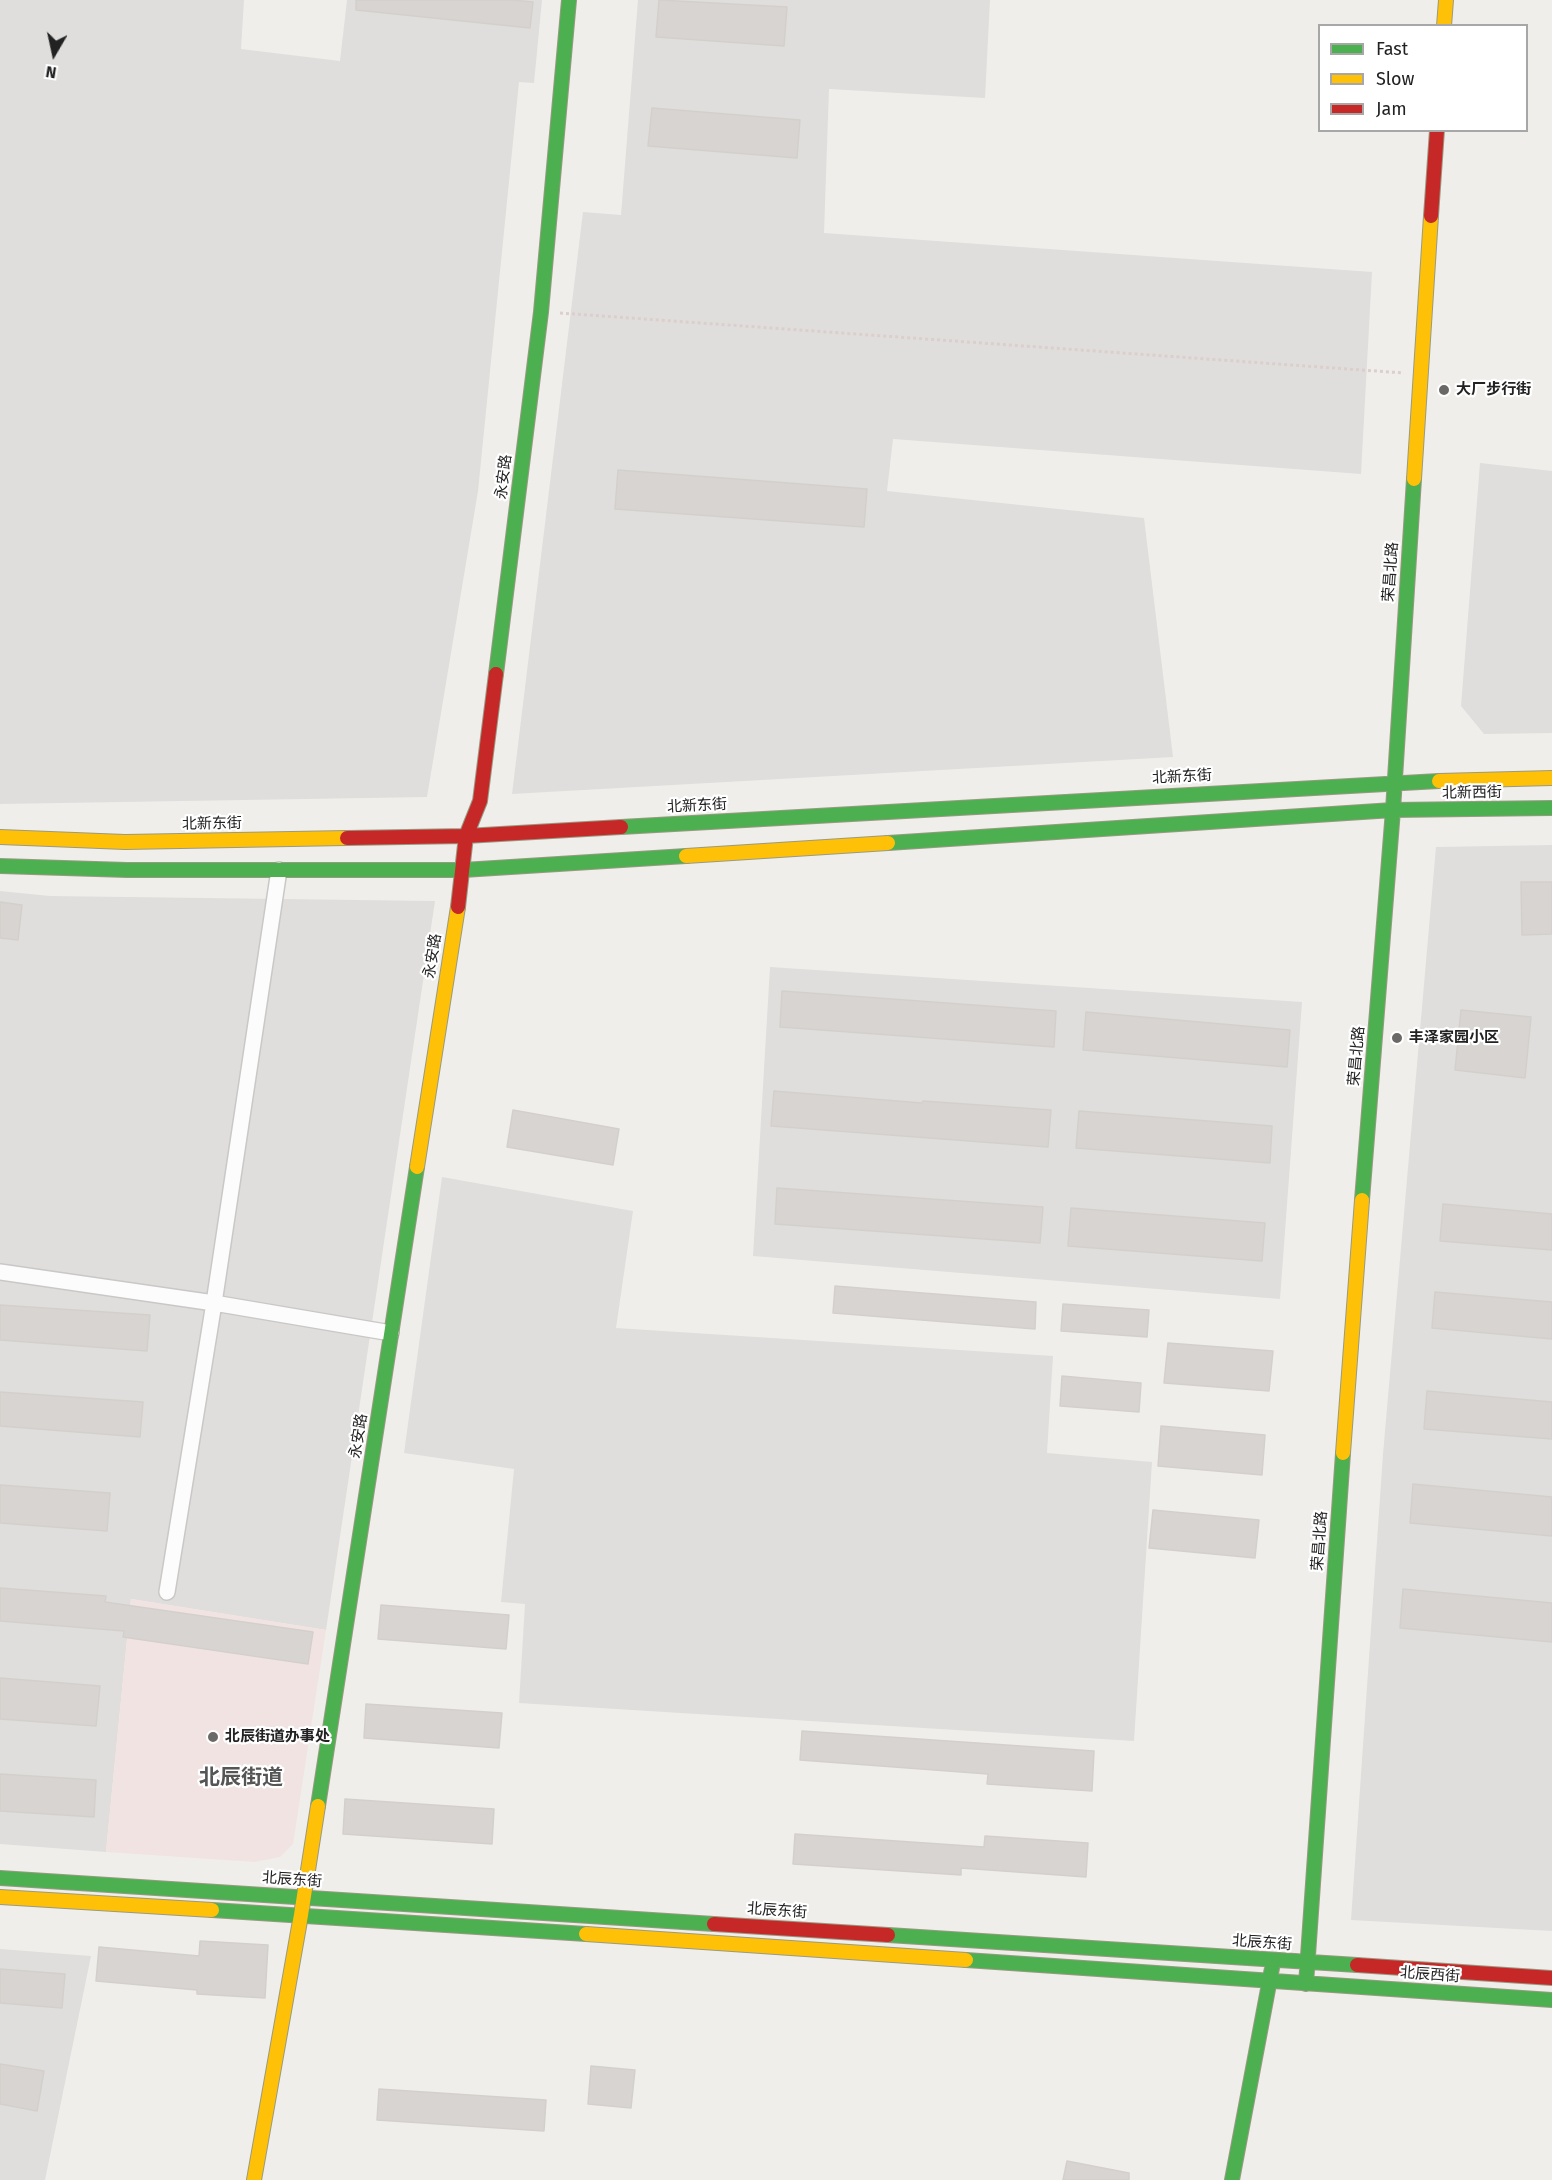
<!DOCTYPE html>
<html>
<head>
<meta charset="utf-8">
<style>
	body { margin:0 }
	#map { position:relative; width:1552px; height:2180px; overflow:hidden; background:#f0eeeb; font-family:"Fira Sans",sans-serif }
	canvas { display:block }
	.legend { position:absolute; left:1318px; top:24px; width:210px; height:108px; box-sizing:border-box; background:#fff; border:2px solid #a7a7a7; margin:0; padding:8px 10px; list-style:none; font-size:18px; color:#222 }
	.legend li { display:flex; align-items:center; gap:12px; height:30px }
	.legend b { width:30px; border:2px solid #a7a7a7 }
	.north { position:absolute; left:24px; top:24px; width:60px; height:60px; -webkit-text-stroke:4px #fff; paint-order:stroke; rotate:189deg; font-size:16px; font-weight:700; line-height:24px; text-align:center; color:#222 }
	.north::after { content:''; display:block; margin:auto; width:21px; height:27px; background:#222; clip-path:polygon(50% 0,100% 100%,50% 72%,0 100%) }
</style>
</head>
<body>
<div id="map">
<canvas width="1552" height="2180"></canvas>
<ul class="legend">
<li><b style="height:8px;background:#4caf50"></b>Fast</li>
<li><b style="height:8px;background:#ffc107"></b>Slow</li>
<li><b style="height:8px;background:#c62828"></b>Jam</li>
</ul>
<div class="north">N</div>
</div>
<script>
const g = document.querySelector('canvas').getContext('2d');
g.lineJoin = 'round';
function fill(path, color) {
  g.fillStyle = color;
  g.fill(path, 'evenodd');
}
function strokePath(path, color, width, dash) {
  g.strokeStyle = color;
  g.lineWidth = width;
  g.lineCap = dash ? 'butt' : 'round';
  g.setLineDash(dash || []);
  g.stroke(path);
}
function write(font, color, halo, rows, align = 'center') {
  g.font = font + ' "Fira Sans","Noto Sans SC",sans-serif';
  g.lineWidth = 4.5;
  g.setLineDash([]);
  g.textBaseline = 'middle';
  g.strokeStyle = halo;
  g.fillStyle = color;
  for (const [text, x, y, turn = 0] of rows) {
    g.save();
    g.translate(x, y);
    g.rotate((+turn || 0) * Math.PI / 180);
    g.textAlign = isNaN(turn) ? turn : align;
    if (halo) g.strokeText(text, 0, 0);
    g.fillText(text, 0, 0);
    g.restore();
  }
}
fill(new Path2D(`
	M 0,0 L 244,0 L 241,49 L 340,61 L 347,0 L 542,0 L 534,83 L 519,82 L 478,491 L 427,797 L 0,804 Z
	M 638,0 L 990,0 L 985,98 L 829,89 L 824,233 L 1372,272 L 1361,474 L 893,439 L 887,491 L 1144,518 L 1173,757 L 512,794 L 583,212 L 621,215 Z
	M 1480,463 L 1552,471 L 1552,733 L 1484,734 L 1461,706 Z
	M 1552,845 L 1552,1931 L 1351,1920 L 1383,1454 L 1436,847 Z
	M 0,891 L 50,896 L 435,901 L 326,1630 L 131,1599 L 106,1852 L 0,1844 Z
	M 770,967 L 1302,1002 L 1280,1299 L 753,1256 Z
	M 442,1177 L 633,1211 L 616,1328 L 1053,1356 L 1047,1453 L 1152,1462 L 1134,1741 L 519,1703 L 525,1604 L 501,1602 L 514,1469 L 404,1453 Z
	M 0,1949 L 91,1956 L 45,2180 L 0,2180 Z`), '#dfdedc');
fill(new Path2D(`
	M 131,1599 L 326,1630 L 293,1844 L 280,1857 L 255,1862 L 106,1852 Z`), '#f1e3e1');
const building = new Path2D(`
	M 356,0 L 512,0 L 533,2 L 530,28 L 356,10 Z
	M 659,0 L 787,7 L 784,46 L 656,37 Z
	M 652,108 L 800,120 L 797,158 L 648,146 Z
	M 618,470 L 867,489 L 864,527 L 615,509 Z
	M 1521,882 L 1552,882 L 1552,934 L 1522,935 Z
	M 0,902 L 22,905 L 18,940 L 0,938 Z
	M 782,991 L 1056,1011 L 1054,1047 L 780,1027 Z
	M 1461,1010 L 1531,1017 L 1525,1078 L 1455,1070 Z
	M 1086,1012 L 1290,1030 L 1287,1067 L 1083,1050 Z
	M 774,1091 L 922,1103 L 923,1101 L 1051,1110 L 1048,1147 L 771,1126 Z
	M 513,1110 L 619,1129 L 613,1165 L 507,1147 Z
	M 1079,1111 L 1272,1126 L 1270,1163 L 1076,1148 Z
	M 777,1188 L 1043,1207 L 1040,1243 L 775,1224 Z
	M 1443,1204 L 1552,1214 L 1552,1250 L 1440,1241 Z
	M 1071,1208 L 1265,1223 L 1262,1261 L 1068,1246 Z
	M 835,1286 L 1036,1302 L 1035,1329 L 833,1313 Z
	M 1435,1292 L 1552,1302 L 1552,1339 L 1432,1328 Z
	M 1063,1304 L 1149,1310 L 1147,1337 L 1061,1331 Z
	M 0,1305 L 150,1315 L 147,1351 L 0,1340 Z
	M 1168,1343 L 1273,1351 L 1269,1391 L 1164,1383 Z
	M 1062,1376 L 1141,1383 L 1139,1412 L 1060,1406 Z
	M 1427,1391 L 1552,1402 L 1552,1439 L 1424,1429 Z
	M 0,1392 L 143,1402 L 140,1437 L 0,1426 Z
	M 1161,1426 L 1265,1435 L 1262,1475 L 1158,1466 Z
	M 1413,1484 L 1552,1497 L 1552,1536 L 1410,1523 Z
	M 0,1485 L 110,1493 L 107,1531 L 0,1523 Z
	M 1153,1510 L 1259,1520 L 1255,1558 L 1149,1548 Z
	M 0,1588 L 106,1596 L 105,1602 L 313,1632 L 308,1664 L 123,1637 L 124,1631 L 0,1621 Z
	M 1403,1589 L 1552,1603 L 1552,1642 L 1400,1628 Z
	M 381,1605 L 509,1615 L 506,1649 L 378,1639 Z
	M 0,1678 L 100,1686 L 96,1726 L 0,1719 Z
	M 366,1704 L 502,1713 L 499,1748 L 364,1738 Z
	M 802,1731 L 1094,1751 L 1092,1791 L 987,1784 L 988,1774 L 800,1760 Z
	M 0,1774 L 96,1780 L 94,1817 L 0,1811 Z
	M 345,1799 L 494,1809 L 492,1844 L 343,1834 Z
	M 795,1834 L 984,1847 L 985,1836 L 1088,1843 L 1086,1877 L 961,1868 L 961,1875 L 793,1864 Z
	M 200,1941 L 268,1945 L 265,1998 L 197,1994 L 197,1990 L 96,1981 L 99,1947 L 199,1956 Z
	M 0,1969 L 65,1974 L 62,2008 L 0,2003 Z
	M 0,2064 L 44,2071 L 37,2111 L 0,2104 Z
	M 591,2066 L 635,2070 L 631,2108 L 588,2104 Z
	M 379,2089 L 546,2100 L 544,2131 L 377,2120 Z
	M 1067,2161 L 1129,2173 L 1129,2180 L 1063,2180 Z`);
fill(building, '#d7d4d2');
strokePath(building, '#d3d0cc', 1.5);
const street = new Path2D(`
	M 0,1272 L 214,1303 L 391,1333
	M 167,1592 L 214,1303 L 279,870`);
const fast = new Path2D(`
	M 496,674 L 541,312 L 569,0
	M 621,827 L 1439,781
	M 888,843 L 1393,810 L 1552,808
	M 0,866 L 127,870 L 463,870 L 686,856
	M 1362,1200 L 1393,810 L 1414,479
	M 318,1806 L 417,1167
	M 0,1878 L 714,1924
	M 212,1910 L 586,1934
	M 888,1935 L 1357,1965
	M 966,1960 L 1552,2000
	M 1306,1984 L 1343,1453
	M 1232,2180 L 1272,1968`);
const slow = new Path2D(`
	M 1444,26 L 1446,0
	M 1414,479 L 1431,216
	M 1439,781 L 1552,778
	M 0,837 L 125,842 L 347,838
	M 686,856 L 888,843
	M 417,1167 L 458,907
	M 1343,1453 L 1362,1200
	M 0,1897 L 212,1910
	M 586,1934 L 966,1960
	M 254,2180 L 301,1915 L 318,1806`);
const jam = new Path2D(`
	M 1431,216 L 1437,130
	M 347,838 L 466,836 L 621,827
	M 458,907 L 466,836 L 480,801 L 496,674
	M 714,1924 L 888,1935
	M 1357,1965 L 1552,1978`);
strokePath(street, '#c9c8c7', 18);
strokePath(fast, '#999a82', 16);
strokePath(slow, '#999a82', 16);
strokePath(jam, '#999a82', 16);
strokePath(new Path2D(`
	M 560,313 L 1404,373`), '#dccecd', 3, [3, 3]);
strokePath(street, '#fdfcfc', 15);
strokePath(fast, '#4caf50', 14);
strokePath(slow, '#ffc107', 14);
strokePath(jam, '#c62828', 14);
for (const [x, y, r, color] of [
	[1444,390,6,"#6a6968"],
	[1397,1038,6,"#6a6968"],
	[213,1737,6,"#6a6968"]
]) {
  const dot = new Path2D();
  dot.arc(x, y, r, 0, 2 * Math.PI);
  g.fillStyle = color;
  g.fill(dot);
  strokePath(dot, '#fff', 2);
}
write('bold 15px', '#222', '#fff', [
	["大厂步行街",1456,390],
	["丰泽家园小区",1409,1038],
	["北辰街道办事处",225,1737]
], 'left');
write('15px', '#222', '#fff', [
	["永安路",504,477,-83],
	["荣昌北路",1391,572,-86],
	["北新东街",1182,777,-3],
	["北新西街",1472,793,-1],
	["北新东街",697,806,-3],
	["北新东街",212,824,-1],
	["永安路",433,956,-81],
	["荣昌北路",1357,1056,-85],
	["永安路",359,1436,-81],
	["荣昌北路",1320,1541,-86],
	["北辰东街",292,1880,4],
	["北辰东街",777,1911,4],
	["北辰东街",1262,1943,4],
	["北辰西街",1430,1975,4]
]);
write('bold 21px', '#555', '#fff', [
	["北辰街道",241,1778]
]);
</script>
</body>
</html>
